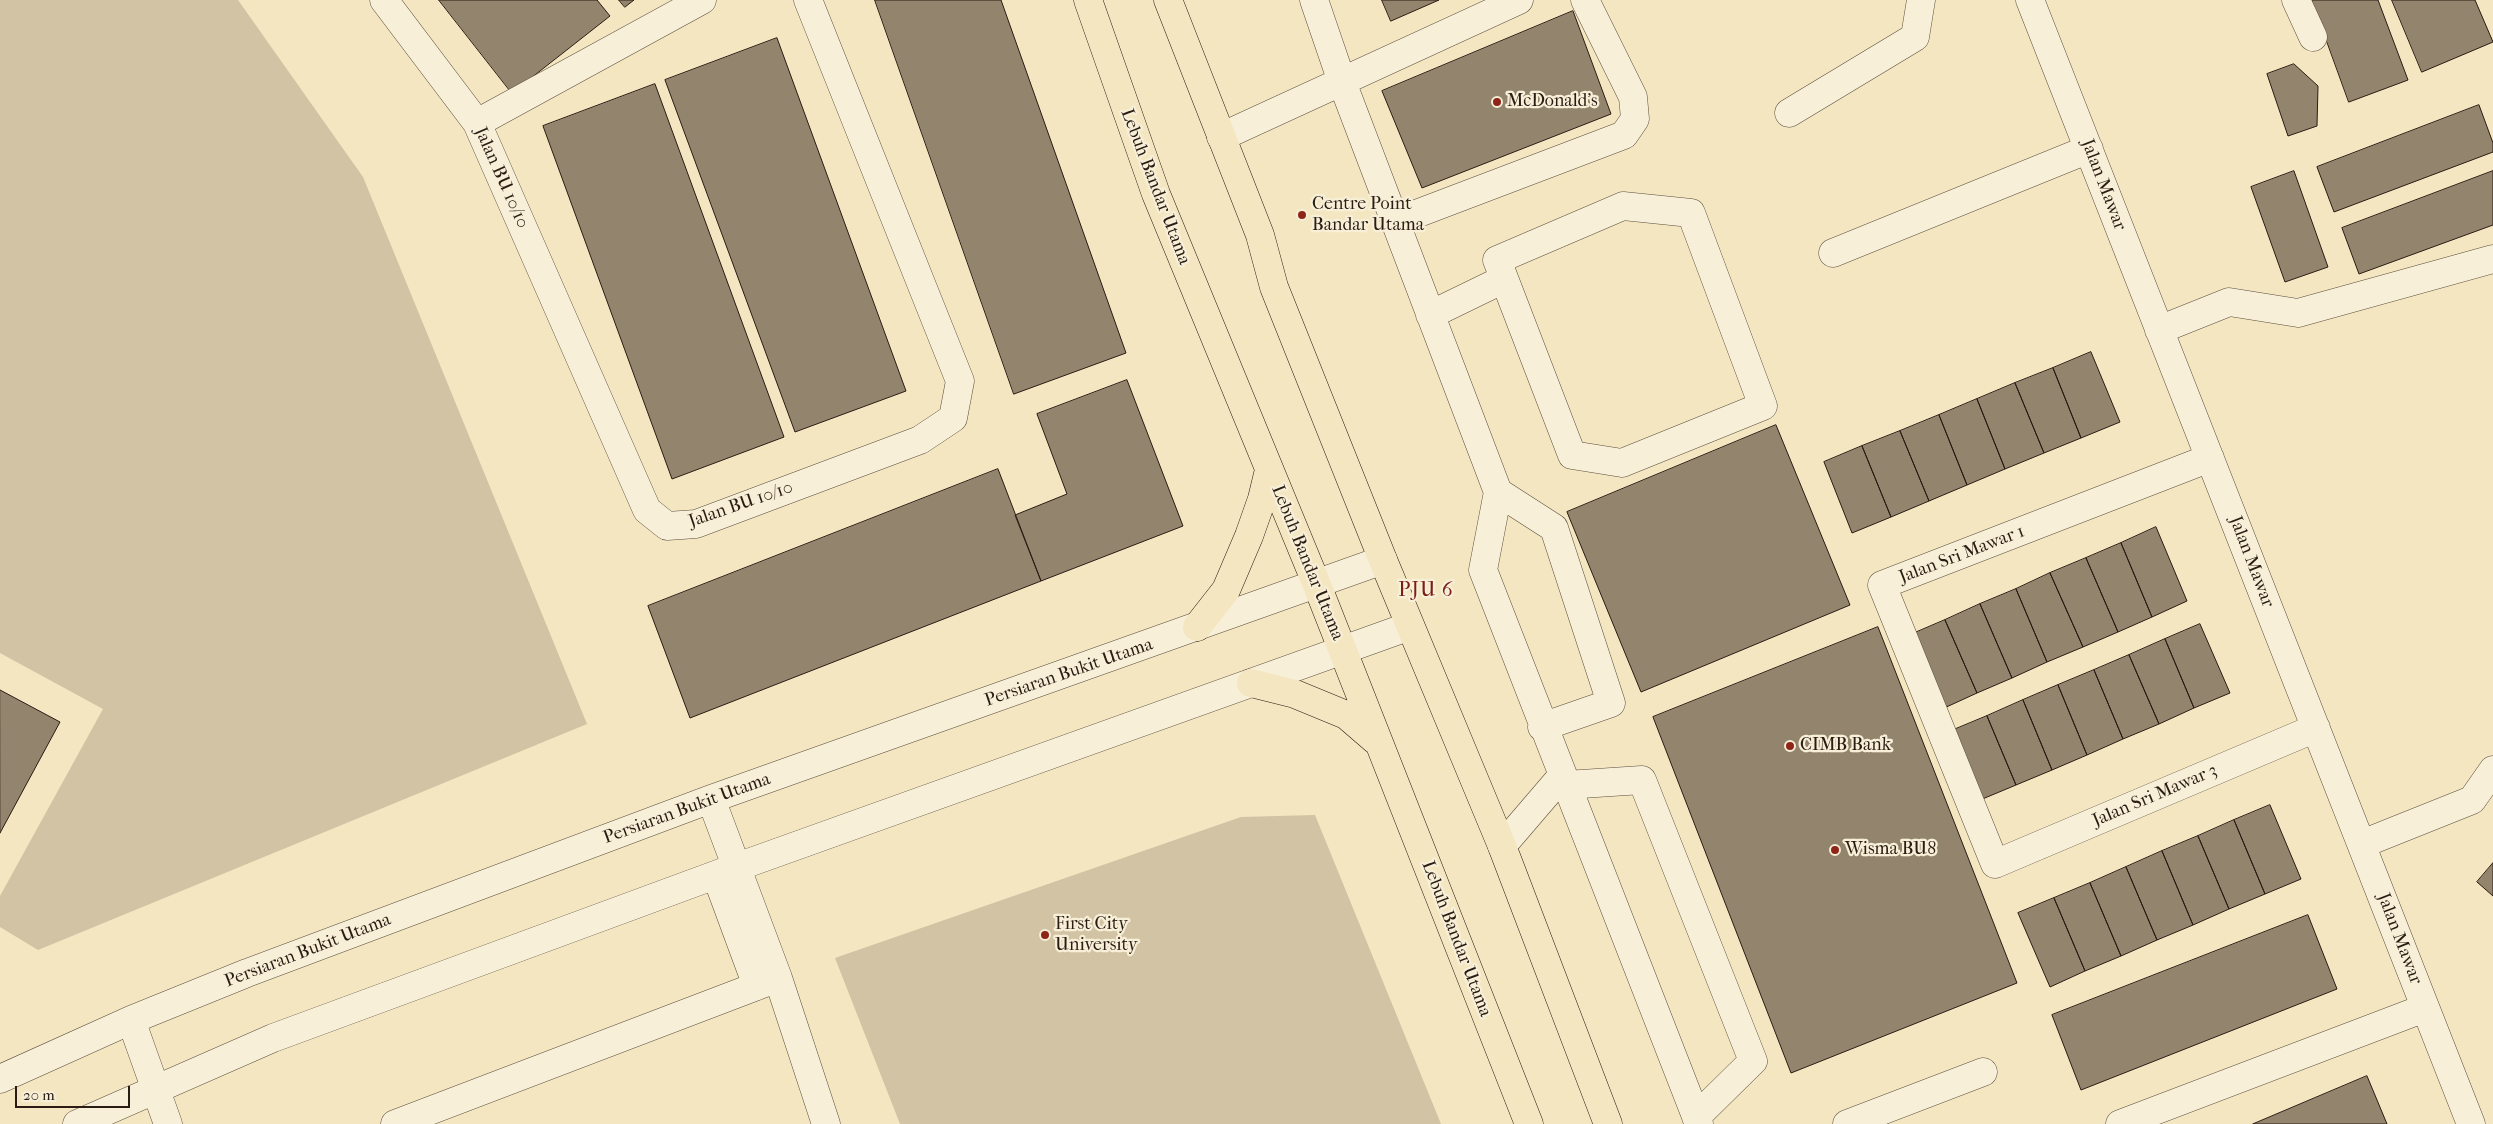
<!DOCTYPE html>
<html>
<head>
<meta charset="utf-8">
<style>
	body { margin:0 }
	#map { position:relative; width:2493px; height:1124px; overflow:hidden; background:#f3e6c1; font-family:"IM FELL French Canon",serif }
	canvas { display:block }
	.scale { position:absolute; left:15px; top:1086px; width:115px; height:22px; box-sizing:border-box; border:2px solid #2a1b13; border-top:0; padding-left:6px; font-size:15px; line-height:18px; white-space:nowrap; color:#2a1b13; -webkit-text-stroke:4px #f7efd7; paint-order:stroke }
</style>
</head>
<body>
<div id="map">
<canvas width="2493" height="1124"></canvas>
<div class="scale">20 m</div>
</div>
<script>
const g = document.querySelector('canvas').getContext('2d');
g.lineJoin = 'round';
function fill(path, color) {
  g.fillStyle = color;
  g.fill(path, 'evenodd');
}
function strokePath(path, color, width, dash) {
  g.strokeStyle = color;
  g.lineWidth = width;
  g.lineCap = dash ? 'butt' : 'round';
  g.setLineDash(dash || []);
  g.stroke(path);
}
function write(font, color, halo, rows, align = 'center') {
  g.font = font + ' "IM FELL French Canon",serif';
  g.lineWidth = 4.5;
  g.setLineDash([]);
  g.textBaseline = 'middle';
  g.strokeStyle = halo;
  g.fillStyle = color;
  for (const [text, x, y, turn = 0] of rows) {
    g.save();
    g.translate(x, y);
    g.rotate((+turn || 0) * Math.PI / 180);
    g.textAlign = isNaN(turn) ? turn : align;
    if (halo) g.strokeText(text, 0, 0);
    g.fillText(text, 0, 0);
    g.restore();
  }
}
fill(new Path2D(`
	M 0,0 L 238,0 L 363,177 L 587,724 L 38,950 L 0,927 L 0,896 L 103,709 L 0,653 Z
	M 1315,815 L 1441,1124 L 900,1124 L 835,958 L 1241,817 Z`), '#d1c3a3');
const building = new Path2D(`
	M 439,0 L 597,0 L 610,16 L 512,93 Z
	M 619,0 L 634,0 L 625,7 Z
	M 875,0 L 1001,0 L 1126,353 L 1014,394 Z
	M 1382,0 L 1439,0 L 1391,21 Z
	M 2312,0 L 2378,0 L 2408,80 L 2349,102 Z
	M 2392,0 L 2475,0 L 2493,42 L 2422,72 Z
	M 1573,11 L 1611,114 L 1422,188 L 1382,91 Z
	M 777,38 L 906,391 L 795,432 L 665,80 Z
	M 2294,64 L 2318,86 L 2317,126 L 2288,136 L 2267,74 Z
	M 655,84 L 784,437 L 672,479 L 543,126 Z
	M 2479,105 L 2493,143 L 2493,152 L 2334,212 L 2317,167 Z
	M 2294,171 L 2328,267 L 2285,282 L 2251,187 Z
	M 2493,171 L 2493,225 L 2359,274 L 2342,228 Z
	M 2091,352 L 2120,422 L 2081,438 L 2053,368 Z
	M 2053,368 L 2081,438 L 2044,453 L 2015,383 Z
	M 1127,380 L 1183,526 L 1041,581 L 1015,515 L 1067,494 L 1037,414 Z
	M 2015,383 L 2044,453 L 2005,469 L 1977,399 Z
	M 1977,399 L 2005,469 L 1967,485 L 1939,415 Z
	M 1939,415 L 1967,485 L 1929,501 L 1900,431 Z
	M 1776,425 L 1850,605 L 1641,692 L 1567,512 Z
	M 1900,431 L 1929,501 L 1891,517 L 1862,446 Z
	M 1862,446 L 1891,517 L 1852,533 L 1824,462 Z
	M 998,469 L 1041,581 L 690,718 L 648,606 Z
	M 2156,527 L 2187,601 L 2152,617 L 2121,543 Z
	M 2121,543 L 2152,617 L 2118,632 L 2086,558 Z
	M 2086,558 L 2118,632 L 2083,647 L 2050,573 Z
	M 2050,573 L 2083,647 L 2047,662 L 2016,589 Z
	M 2016,589 L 2047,662 L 2012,678 L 1980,604 Z
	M 1980,604 L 2012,678 L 1977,693 L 1945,620 Z
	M 1945,620 L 1977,693 L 1942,709 L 1910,635 Z
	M 2200,624 L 2230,693 L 2194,708 L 2165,639 Z
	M 1878,627 L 2017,983 L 1791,1073 L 1653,717 Z
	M 2165,639 L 2194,708 L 2159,724 L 2129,655 Z
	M 2129,655 L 2159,724 L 2123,739 L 2094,670 Z
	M 2094,670 L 2123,739 L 2087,755 L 2058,685 Z
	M 2058,685 L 2087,755 L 2052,770 L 2023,700 Z
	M 0,690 L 60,722 L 0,833 Z
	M 2023,700 L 2052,770 L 2016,785 L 1987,716 Z
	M 1987,716 L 2016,785 L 1980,800 L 1951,731 Z
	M 2270,805 L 2301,879 L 2265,894 L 2234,820 Z
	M 2234,820 L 2265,894 L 2229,909 L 2198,836 Z
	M 2198,836 L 2229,909 L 2193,925 L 2162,851 Z
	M 2162,851 L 2193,925 L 2157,940 L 2126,867 Z
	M 2493,863 L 2493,896 L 2477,882 Z
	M 2126,867 L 2157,940 L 2121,956 L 2090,883 Z
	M 2090,883 L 2121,956 L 2085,971 L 2054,898 Z
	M 2054,898 L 2085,971 L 2050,987 L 2018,913 Z
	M 2308,915 L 2337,989 L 2081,1090 L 2052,1015 Z
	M 2367,1076 L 2387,1124 L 2253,1124 Z`);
fill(building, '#93856d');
strokePath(building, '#2a1b13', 1);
const minor = new Path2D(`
	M 384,0 L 477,123 L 647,510 L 667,526 L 696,524 L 920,440 L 953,418 L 960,381 L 808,0
	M 1314,0 L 1342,82 L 1498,492 L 1483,570 L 1699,1124
	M 2030,0 L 2471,1124
	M 2296,0 L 2313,37
	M 1789,113 L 1915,37 L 1921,0
	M 477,123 L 702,0
	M 1221,137 L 1519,0
	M 1623,206 L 1691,213 L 1763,406 L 1622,463 L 1572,455 L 1497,260 Z
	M 1395,222 L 1624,135 L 1635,119 L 1633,97 L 1585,0
	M 1833,253 L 2089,149
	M 1430,315 L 1504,279
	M 2159,330 L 2229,302 L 2298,313 L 2493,259
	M 2210,458 L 1882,585 L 1995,864 L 2316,728
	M 1498,492 L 1554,528 L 1611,703 L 1542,727
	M 1566,785 L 1642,780 L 1753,1061 L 1696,1117
	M 711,799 L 778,978 L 826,1124
	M 2362,844 L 2472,800 L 2493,770
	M 1502,846 L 1562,776
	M 716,875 L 757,986
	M 131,1020 L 168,1124
	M 0,1079 L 131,1020 L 247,973 L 711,799 L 1383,560
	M 77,1124 L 273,1038 L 737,867 L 1410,626
	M 395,1124 L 778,978
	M 1847,1124 L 1983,1072
	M 2120,1124 L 2425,1008`);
const major = new Path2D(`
	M 1088,0 L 1156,194 L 1317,585 L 1529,1124
	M 1168,0 L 1260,235 L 1274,287 L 1383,560 L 1502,846 L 1608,1124
	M 1197,627 L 1226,590 L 1249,536 L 1262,499 L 1269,470
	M 1251,683 L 1295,694 L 1346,715 L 1375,740`);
strokePath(minor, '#5c4e3e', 29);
strokePath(major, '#2a1b13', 29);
strokePath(minor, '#f7efd7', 28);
strokePath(major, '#f3e6c1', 28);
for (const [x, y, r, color] of [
	[1497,102,5,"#8f2418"],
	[1302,215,5,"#8f2418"],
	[1790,746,5,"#8f2418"],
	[1835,850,5,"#8f2418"],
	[1045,935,5,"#8f2418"]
]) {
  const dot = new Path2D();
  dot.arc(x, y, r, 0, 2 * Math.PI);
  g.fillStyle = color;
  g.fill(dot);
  strokePath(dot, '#f7efd7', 2);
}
write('18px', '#2a1b13', '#f7efd7', [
	["McDonald's",1507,102],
	["Centre Point",1312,205],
	["Bandar Utama",1312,226],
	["CIMB Bank",1800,746],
	["Wisma BU8",1845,850],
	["First City",1055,925],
	["University",1055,946]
], 'left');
write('18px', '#2a1b13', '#f7efd7', [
	["Jalan BU 10/10",501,178,66],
	["Jalan Mawar",2103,185,69],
	["Lebuh Bandar Utama",1155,187,69],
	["Jalan BU 10/10",741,505,-19],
	["Jalan Sri Mawar 1",1962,555,-21],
	["Jalan Mawar",2251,562,69],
	["Lebuh Bandar Utama",1307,563,68],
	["Persiaran Bukit Utama",1069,673,-19],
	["Jalan Sri Mawar 3",2155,796,-23],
	["Persiaran Bukit Utama",687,809,-20],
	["Lebuh Bandar Utama",1456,939,69],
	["Jalan Mawar",2399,939,69],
	["Persiaran Bukit Utama",308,951,-21]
]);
g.letterSpacing = '1px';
write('20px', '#7a1f14', '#f7efd7', [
	["PJU 6",1426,591]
]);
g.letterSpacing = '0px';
</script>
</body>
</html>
